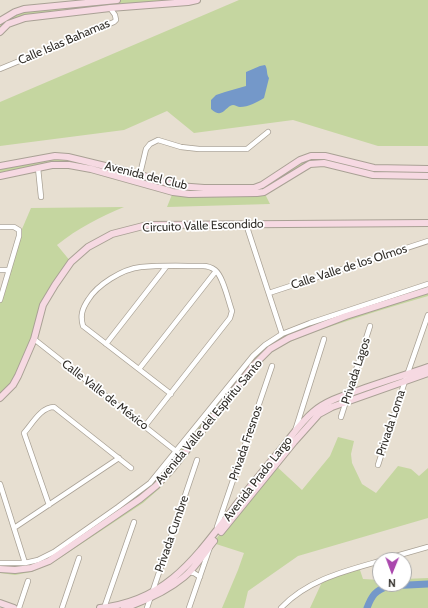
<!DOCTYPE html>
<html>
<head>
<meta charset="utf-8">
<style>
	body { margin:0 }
	#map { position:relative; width:428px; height:608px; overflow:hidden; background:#e7dfd1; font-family:Cabin,sans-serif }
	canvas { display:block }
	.north { position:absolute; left:372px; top:552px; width:40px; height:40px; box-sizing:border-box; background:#fff; border:1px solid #adacaa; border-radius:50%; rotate:181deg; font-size:11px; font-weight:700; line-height:16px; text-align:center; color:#322f2a }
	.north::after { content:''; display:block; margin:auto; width:14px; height:18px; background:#aa47ad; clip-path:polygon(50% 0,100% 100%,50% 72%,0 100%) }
</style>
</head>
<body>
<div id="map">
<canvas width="428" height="608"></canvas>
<div class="north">N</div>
</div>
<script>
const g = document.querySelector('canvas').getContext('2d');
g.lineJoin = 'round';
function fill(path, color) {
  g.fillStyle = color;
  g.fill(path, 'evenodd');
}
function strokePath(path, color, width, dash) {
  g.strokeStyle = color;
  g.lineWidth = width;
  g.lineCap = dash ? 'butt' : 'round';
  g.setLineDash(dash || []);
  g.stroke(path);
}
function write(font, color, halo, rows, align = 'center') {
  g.font = font + ' Cabin,sans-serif';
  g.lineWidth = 3.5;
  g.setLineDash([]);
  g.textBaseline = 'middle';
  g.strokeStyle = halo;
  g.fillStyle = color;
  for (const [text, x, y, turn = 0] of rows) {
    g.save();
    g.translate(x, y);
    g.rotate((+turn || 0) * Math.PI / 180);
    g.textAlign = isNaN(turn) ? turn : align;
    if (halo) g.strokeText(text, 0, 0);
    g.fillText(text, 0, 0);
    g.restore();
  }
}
fill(new Path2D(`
	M 116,0 L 197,0 L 15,21 L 0,32 L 0,20 L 15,12 Z
	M 239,0 L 428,0 L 428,146 L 378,146 L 293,120 L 194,133 L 167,111 L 124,130 L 0,146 L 0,102 Z
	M 55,156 L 178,186 L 254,188 L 311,156 L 374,168 L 428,169 L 428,176 L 373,175 L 324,163 L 310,164 L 264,192 L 270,204 L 167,207 L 173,192 L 69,165 L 0,175 L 0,166 Z
	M 124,207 C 100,217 78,228 57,245 L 71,262 L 43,305 L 18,376 L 0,398 L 0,300 L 19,236 L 31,208 Z
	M 428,284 L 428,296 C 393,306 358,317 323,329 C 304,336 285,342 268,355 L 175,471 L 159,489 L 143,503 L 51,564 L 31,572 L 15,575 L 0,573 L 0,563 L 25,563 L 54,552 L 150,483 L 253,356 L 282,334 Z
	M 338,437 L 354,441 L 351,454 L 352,463 L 362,484 L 376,493 L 398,466 L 411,469 L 419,476 L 428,468 L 428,518 L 298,556 L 248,591 L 244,608 L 222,608 L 238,570 L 244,553 L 213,543 L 274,464 L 302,490 L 330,456 Z
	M 359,567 L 363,579 L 380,580 L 380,584 L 404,584 L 404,579 L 428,578 L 428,608 L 310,608 L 323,580 Z`), '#c5d6a0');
fill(new Path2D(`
	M 265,65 C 268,69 266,74 269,78 L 264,98 C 258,102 248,107 240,107 C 238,107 235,105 233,105 C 225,106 223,120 211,109 L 211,100 L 216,95 L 225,92 L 246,86 L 246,72 L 260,66 Z`), '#7498c9');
strokePath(new Path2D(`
	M 367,608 C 372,595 375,591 388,586 L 428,584`), '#7498c9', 7);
const street = new Path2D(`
	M 0,69 L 114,22 L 116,20 L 115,15 L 110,8
	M 38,168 L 41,197
	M 140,174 L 146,149 L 150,144 L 158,140 L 181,147 L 199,149 L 247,149 L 268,132
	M 246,224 L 282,334
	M 0,227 L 14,227 L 19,230 L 19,236 L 0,300
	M 0,270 L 9,270
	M 269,293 L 428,241
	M 34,339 L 177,452
	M 106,344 L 166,267
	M 139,369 L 216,271
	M 341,417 L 370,326
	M 145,426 L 230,318 L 232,311 C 228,300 223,276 215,270 C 211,267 207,266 203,266 C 183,266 161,265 141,267 C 122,269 97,285 88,300 C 82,309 80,316 83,326 L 171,394
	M 295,431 L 324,339
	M 378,465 L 405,381 L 428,315
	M 0,484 L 25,563
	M 49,505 L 24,433 C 32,424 41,407 54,407 L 131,468
	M 217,527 L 272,366
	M 14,528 L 119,458
	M 382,560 L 428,547
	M 0,563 L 25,563 L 38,560 L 54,552 L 118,507 L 150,483 L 253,356 L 265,345 L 282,334 L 310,323 L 428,284
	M 189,572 L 194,573 L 200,577
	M 19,608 L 28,581
	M 62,608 L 79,558
	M 104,608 L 134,522
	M 147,608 L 197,460
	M 189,608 L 210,547
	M 281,608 C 307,580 345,571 380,561`);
const secondary = new Path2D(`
	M 0,21 L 15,12 L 24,9 L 117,0
	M 0,32 L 8,24 L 25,18 L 110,8 L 188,2 L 197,0
	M 0,166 L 55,156 L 68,157 L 134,173 L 178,186 L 204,188 L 254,188 L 262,185 L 300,160 L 311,156 L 325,156 L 374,168 L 428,169
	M 0,176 L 52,165 L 69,165 L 91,169 L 173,192 L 189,194 L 257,193 L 264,192 L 310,164 L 324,163 L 373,175 L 428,176
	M 0,398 L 13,385 L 18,376 L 34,339 L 43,305 L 55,285 L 71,262 L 88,247 L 112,234 L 147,225 L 428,223
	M 221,532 L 294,442 L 319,414 L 332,407 L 428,373
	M 0,569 L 15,570 L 31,568 L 49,561 L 140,499 L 156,486 L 172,469 L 253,366 L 270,349 L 289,338 L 346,316 L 428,290
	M 0,603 L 14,608
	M 100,608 C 165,601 193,561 230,513 C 246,491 264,470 281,449 C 291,437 301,422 313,412 C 328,399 349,394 368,387 C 388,380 408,374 428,367
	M 124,608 C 145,601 167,591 184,577 C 196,567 204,553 214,541`);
strokePath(street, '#a9a195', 6);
strokePath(secondary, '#a9a195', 8);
strokePath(street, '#fff', 4.5);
strokePath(secondary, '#f6d9e2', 6);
write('12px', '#322f2a', '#fff', [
	["Calle Islas Bahamas",64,42,-23],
	["Avenida del Club",146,176,14],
	["Circuito Valle Escondido",203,226,-2],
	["Calle Valle de los Olmos",349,267,-18],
	["Privada Lagos",356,371,-72],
	["Calle Valle de México",105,395,38],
	["Avenida Valle del Espíritu Santo",209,422,-50],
	["Privada Loma",391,423,-72],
	["Privada Fresnos",246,443,-71],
	["Avenida Prado Largo",258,479,-52],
	["Privada Cumbre",172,534,-71]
]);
</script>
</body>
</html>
